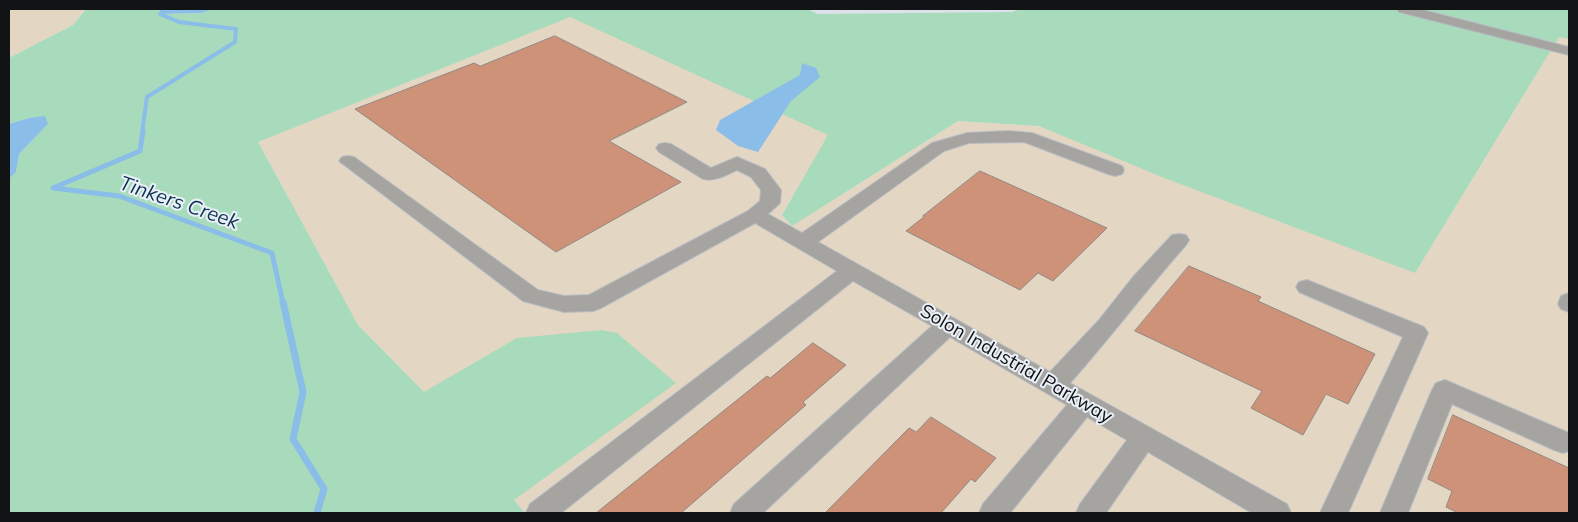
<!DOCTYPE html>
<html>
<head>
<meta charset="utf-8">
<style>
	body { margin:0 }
	#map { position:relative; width:1578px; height:522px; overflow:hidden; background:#dde2ea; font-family:Mulish,sans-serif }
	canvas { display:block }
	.frame { position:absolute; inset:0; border:10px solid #111315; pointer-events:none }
</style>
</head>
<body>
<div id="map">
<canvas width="1578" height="522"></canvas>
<div class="frame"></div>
</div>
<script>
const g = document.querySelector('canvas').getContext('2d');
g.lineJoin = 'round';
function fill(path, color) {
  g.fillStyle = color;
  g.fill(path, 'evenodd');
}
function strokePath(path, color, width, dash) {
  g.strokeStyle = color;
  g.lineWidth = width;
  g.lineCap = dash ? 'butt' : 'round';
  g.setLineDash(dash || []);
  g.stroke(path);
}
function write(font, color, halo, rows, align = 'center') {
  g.font = font + ' Mulish,sans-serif';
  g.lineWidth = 4;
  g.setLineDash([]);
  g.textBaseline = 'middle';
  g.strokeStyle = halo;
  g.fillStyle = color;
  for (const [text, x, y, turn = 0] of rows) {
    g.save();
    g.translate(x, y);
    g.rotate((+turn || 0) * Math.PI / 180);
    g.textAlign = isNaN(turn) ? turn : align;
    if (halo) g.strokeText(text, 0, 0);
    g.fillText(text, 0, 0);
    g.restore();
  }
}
fill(new Path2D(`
	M 9,9 L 86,9 L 73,25 L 9,58 Z
	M 570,16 L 829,135 L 782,214 L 792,226 L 958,121 L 1039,126 L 1415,273 L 1559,37 L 1569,39 L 1569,513 L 525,513 L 425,393 L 358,325 L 258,142 Z`), '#e3d6c3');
fill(new Path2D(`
	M 86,9 L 160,9 L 160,14 L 201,13 L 214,9 L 807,9 L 818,14 L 1012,12 L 1020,9 L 1569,9 L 1569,39 L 1559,37 L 1415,273 L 1162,177 L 1039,126 L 958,121 L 792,226 L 782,215 L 828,135 L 570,17 L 258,142 L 358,325 L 424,392 L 517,338 L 602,330 L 617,333 L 676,383 L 514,500 L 525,513 L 9,513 L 9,179 L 16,172 L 19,154 L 48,124 L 29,118 L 9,124 L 9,58 L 73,25 Z`), '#a8dbbb');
fill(new Path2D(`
	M 160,9 L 214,9 L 201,13 L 160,14 Z
	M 802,63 L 816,68 L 820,77 L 791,101 L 758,152 L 738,146 L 716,130 L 720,120 L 800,75 Z
	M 45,116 L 48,124 L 19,154 L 16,172 L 9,179 L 9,124 L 29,118 Z`), '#8bbde9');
strokePath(new Path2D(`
	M 142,133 L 147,97 L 235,42 L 236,29 L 179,22 L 160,14`), '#8bbde9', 4);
strokePath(new Path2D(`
	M 143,131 L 140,151 L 53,188 L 119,196 L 272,253 L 283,303`), '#8bbde9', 5);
strokePath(new Path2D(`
	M 283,302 L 303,392 L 293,439 L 324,489 L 317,513`), '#8bbde9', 7);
const building = new Path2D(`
	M 555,36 L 687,102 L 609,141 L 681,182 L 556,252 L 355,109 L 474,63 L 480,66 Z
	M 980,171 L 1107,228 L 1053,281 L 1038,273 L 1020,290 L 906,231 L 925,216 L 923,216 Z
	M 1189,266 L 1261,297 L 1258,301 L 1375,354 L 1348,404 L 1326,394 L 1303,435 L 1251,408 L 1262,391 L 1135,331 Z
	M 813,343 L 846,365 L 803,402 L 806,405 L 681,513 L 596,513 L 767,376 L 770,378 Z
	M 1453,415 L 1569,468 L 1569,513 L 1458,513 L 1446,507 L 1452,491 L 1428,479 Z
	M 931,417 L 996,458 L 975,482 L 971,479 L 941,513 L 825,513 L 909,428 L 916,432 Z`);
fill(building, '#ce9278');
strokePath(building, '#918985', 1);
const minor = new Path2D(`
	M 1397,9 L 1419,9 L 1569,47 L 1569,55 L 1399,12 Z
	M 1008,131 L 1032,133 L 1122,166 L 1124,170 L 1122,174 L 1115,176 L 1108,174 L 1024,142 L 969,143 L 944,151 L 818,242 L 1050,372 L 1099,320 L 1133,277 L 1172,235 L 1179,234 L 1186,235 L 1189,240 L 1186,245 C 1146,290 1110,338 1070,383 L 1287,504 L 1291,513 L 1252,513 L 1148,452 L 1106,513 L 1076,513 L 1080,504 L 1127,440 L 1087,417 L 1010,513 L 979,513 L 983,504 L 1067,405 L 950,337 L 763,513 L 730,513 L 734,504 L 932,326 L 853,281 L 561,513 L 526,513 L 530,504 L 837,271 L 755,223 L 601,308 L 593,311 L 564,312 L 523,301 L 339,161 L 342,157 L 348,156 L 354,157 L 538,290 L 564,296 L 589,295 L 748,211 L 760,201 L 761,190 L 751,177 L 737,170 C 726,175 715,182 703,179 L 659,152 L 656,148 L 659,144 L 665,143 L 671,144 L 711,168 L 737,157 L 765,169 L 781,190 L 780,203 L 768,214 L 802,233 L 932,143 L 967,133 Z
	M 1307,280 L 1424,327 L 1428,333 L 1348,513 L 1320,513 L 1403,337 L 1299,292 L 1296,287 L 1299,282 Z
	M 1569,293 L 1569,312 L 1561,309 L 1558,304 L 1561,296 Z
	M 1445,380 L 1569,433 L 1569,451 L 1563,453 L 1554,450 L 1452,404 L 1408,513 L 1380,513 L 1432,390 L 1436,383 Z`);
strokePath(minor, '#b8bdc4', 2);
fill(minor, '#a5a4a0');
write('19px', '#111315', '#eaf0f7', [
	["Solon Industrial Parkway",1016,364,30]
]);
write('italic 20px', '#0e3351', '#eaf0f7', [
	["Tinkers Creek",179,203,19]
]);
</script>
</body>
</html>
